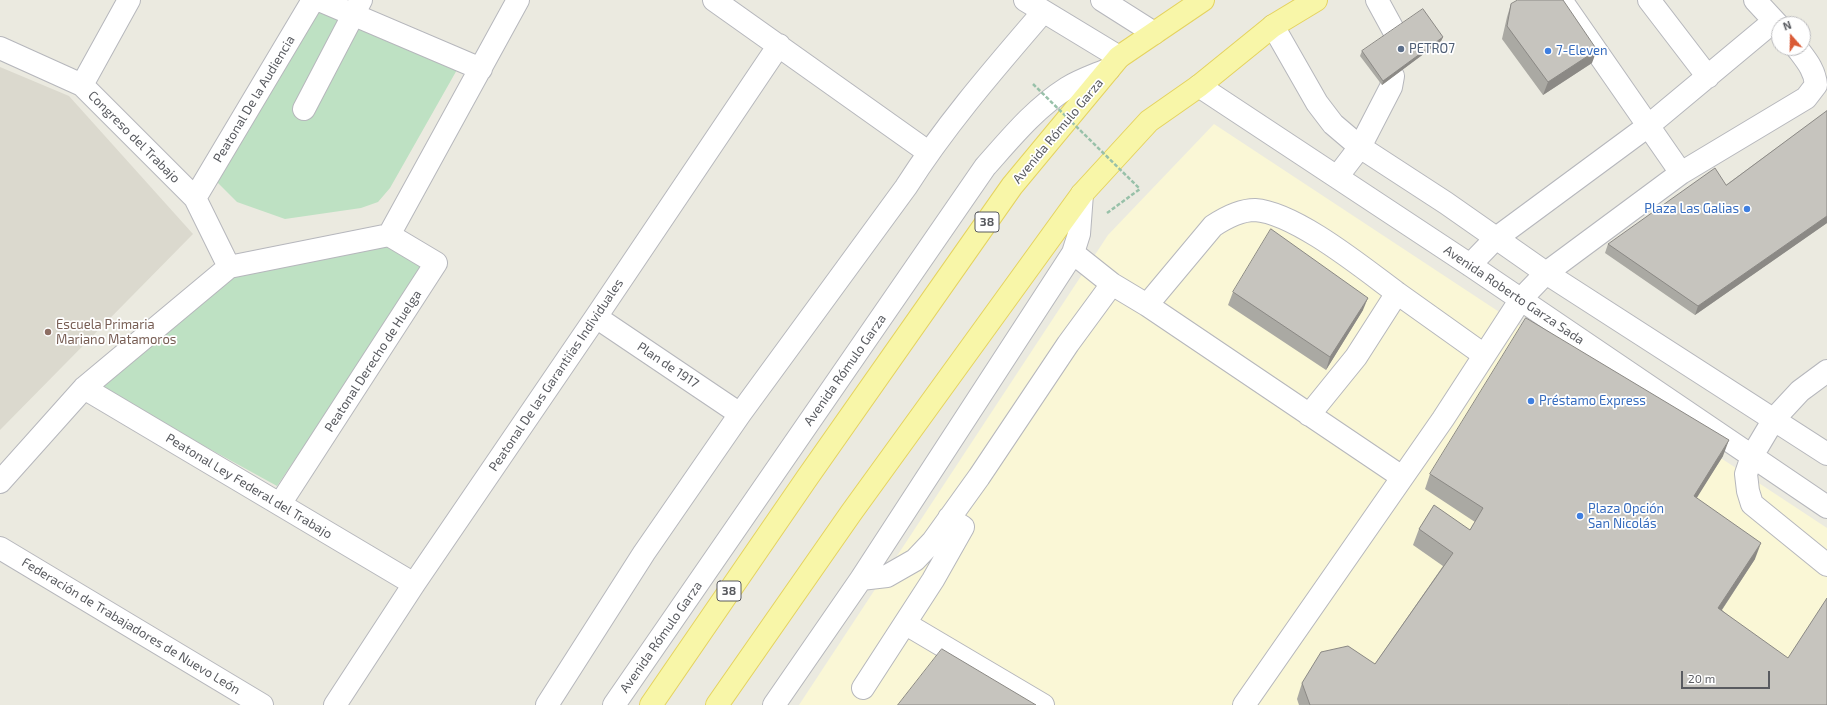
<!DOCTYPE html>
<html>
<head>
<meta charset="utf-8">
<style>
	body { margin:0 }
	#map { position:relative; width:1827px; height:705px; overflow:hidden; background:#ebeae0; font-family:"Exo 2",sans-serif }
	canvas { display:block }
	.north { position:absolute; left:1771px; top:16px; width:40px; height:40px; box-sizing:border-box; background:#fff; border:1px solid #bdbdbf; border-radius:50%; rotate:340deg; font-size:11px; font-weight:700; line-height:16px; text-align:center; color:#595b60 }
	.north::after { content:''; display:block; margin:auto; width:14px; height:18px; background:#da5b36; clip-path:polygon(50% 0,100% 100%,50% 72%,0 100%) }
	.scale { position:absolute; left:1681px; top:671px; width:89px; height:18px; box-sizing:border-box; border:2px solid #595b60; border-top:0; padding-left:5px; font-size:12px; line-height:14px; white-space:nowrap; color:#595b60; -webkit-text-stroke:3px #fff; paint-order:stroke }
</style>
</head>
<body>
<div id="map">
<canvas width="1827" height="705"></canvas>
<div class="north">N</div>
<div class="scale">20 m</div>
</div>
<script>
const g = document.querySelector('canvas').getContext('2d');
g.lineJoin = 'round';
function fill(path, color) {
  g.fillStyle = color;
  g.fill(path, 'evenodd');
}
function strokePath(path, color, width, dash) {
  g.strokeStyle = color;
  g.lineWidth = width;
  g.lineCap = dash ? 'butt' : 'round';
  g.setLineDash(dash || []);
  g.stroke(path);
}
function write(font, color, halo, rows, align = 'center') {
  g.font = font + ' "Exo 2",sans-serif';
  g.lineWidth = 3.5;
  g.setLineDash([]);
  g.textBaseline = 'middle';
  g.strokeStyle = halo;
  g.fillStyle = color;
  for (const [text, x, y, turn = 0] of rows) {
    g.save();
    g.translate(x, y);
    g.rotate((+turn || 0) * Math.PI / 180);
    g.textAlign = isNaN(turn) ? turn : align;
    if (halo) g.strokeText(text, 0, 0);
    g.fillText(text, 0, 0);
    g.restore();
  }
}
fill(new Path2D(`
	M 1214,124 L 1827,528 L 1827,705 L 799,705 L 1108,235 Z`), '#faf7d6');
fill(new Path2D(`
	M 0,67 L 69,96 L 193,234 L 0,430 Z`), '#dbd9ce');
fill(new Path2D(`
	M 317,6 L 458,68 L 390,188 L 378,202 L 361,208 L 285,219 L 237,202 L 215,180 Z
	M 387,245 L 426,266 L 277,486 L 97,387 L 232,277 Z`), '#bee1c3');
const minor = new Path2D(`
	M 319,0 L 481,69
	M 714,0 L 928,152
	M 1025,0 L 1119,57
	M 1102,0 L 1154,33
	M 1377,0 L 1395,33
	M 1561,0 L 1681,173
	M 1649,0 L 1708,77
	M 1755,0 L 1779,26
	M 1273,26 L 1317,103 L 1333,124 L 1360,147 L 1446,203 L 1546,273 L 1827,454
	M 0,48 L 82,85 L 195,198 L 229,267
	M 82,85 L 129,0
	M 1199,86 L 1470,265 L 1827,507
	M 304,109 L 361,0
	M 1337,177 L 1360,147 L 1391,87 L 1393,76
	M 195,198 L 313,0
	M 1073,253 L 1112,284 L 1147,305 L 1402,477
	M 1470,265 L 1495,239 L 1648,126 L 1774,21
	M 1397,293 L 1484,355
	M 1147,305 L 1213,226 C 1225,218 1240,210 1255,210 C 1296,213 1363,268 1397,293 L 1356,357 L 1309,415
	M 596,317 L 740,414
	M 1827,371 L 1800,391 L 1774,419 L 1752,456 L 1746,474 L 1748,491 L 1752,504 L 1827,565
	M 84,388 L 414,584
	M 0,482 L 84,388 L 229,267 L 389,235 L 518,0
	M 280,504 L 436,263 L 389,235
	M 0,548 L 262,705
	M 861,579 L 887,576 L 915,560 L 933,541 L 979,477 L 1068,344 L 1112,284
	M 906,624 L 1043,705
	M 863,688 L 933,580 L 963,527 L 949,518
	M 335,705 L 414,584 L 596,317 L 779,45
	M 547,705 L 644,553 L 740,414 L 906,187 C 946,124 995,68 1043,12
	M 614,705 L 985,167 C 1010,139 1034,109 1067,88 C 1080,80 1095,75 1109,69
	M 774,705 L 861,579 L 1073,253 L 1079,234 L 1082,194
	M 1244,705 L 1443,419 L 1521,299 L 1546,273 L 1681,173 L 1806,98 L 1816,85 C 1815,70 1806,60 1797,48`);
const major = new Path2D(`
	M 651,705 L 807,478 L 1012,186 L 1119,57 L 1203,0
	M 717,705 L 851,513 L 1082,194 L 1149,121 L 1199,86 L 1273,26 L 1316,0`);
strokePath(minor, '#b6b7bc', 24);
strokePath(major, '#e5d35f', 24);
strokePath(new Path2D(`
	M 1107,213 L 1140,189`), '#98c1a9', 2.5, [4, 2]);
strokePath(minor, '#fff', 22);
strokePath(major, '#f8f6a8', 22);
strokePath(new Path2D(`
	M 1033,84 L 1140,189`), '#98c1a9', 2.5, [4, 2]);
fill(new Path2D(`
	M 1511,4 L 1592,63 L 1543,95 L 1502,39 L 1507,17 Z
	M 1443,37 L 1441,41 L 1382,85 L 1360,56 L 1362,51 Z
	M 1827,111 L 1827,223 L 1695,315 L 1605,253 L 1608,244 L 1726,185 Z
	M 1233,292 L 1363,310 L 1326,370 L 1228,305 Z
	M 1723,456 L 1696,498 L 1755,559 L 1722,610 L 1827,705 L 1299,705 L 1297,699 L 1302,683 L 1375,664 L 1443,566 L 1413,545 L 1419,529 L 1470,530 L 1475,522 L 1425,489 L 1430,474 Z`), '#aaa9a3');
fill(new Path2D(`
	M 1443,37 L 1441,41 L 1382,85 L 1383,81 Z
	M 1597,50 L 1592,63 L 1543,95 L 1548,82 Z
	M 1827,216 L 1827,223 L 1695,315 L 1698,306 Z
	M 1368,298 L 1363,310 L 1326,370 L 1330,357 Z
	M 1729,440 L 1723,456 L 1688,512 L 1694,496 Z
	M 1761,543 L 1755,559 L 1713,623 L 1718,608 Z`), '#8b8985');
const building = new Path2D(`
	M 1518,0 L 1563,0 L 1597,50 L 1548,82 L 1507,26 L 1511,4 Z
	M 1423,9 L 1443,37 L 1383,81 L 1362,51 Z
	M 1827,111 L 1827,216 L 1698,306 L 1608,244 L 1715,168 L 1726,185 Z
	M 1271,229 L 1368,298 L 1330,357 L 1233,292 Z
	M 1526,318 L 1729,440 L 1694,496 L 1761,543 L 1718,608 L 1788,658 L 1827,598 L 1827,705 L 1310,705 L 1302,683 L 1321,652 L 1348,646 L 1375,664 L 1453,553 L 1419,529 L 1434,505 L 1470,530 L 1483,508 L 1430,474 Z
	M 942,649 L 1036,705 L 898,705 Z`);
fill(building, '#c6c4be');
strokePath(building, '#8b8985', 1);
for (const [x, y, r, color] of [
	[1401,49,4,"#5c6f8a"],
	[1548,51,4,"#3f7fe0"],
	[1747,209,4,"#3f7fe0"],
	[48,332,4,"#8d6e63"],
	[1531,401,4,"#3f7fe0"],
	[1580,516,4,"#3f7fe0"]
]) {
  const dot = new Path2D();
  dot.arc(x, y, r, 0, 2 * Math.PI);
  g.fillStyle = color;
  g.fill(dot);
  strokePath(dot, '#fff', 1.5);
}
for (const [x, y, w] of [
	[987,222,24],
	[729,591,24]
]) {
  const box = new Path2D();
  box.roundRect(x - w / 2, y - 10, w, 20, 3);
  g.fillStyle = '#fff';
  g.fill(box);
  strokePath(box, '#595b60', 1);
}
write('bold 12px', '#595b60', null, [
	["38",987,222],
	["38",729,591]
]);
write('13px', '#4e5e75', '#fff', [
	["PETRO7",1409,49]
], 'left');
write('13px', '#366cbe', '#fff', [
	["7-Eleven",1556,51],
	["Plaza Las Galias",1739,209,"right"],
	["Préstamo Express",1539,401],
	["Plaza Opción",1588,509],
	["San Nicolás",1588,524]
], 'left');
write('13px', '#595b60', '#fff', [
	["Peatonal De la Audiencia",254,99,-59],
	["Avenida Rómulo Garza",1058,131,-50],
	["Congreso del Trabajo",134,137,45],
	["Avenida Roberto Garza Sada",1514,295,34],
	["Peatonal Derecho de Huelga",373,361,-57],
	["Plan de 1917",668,365,34],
	["Avenida Rómulo Garza",845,370,-55],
	["Peatonal De las Garantiías Individuales",556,375,-56],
	["Peatonal Ley Federal del Trabajo",249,486,31],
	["Federación de Trabajadores de Nuevo León",131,626,31],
	["Avenida Rómulo Garza",661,637,-55]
]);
write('13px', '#785e54', '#fff', [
	["Escuela Primaria",56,325],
	["Mariano Matamoros",56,340]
], 'left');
</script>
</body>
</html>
